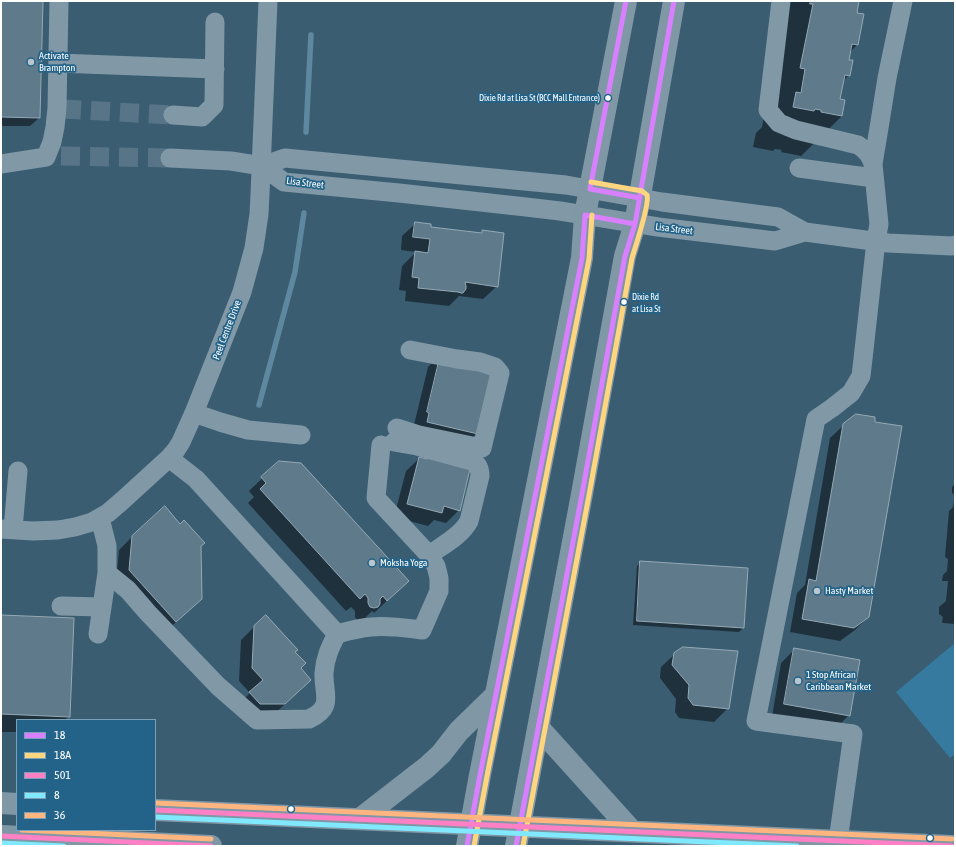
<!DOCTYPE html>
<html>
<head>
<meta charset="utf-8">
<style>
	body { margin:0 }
	#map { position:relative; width:956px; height:847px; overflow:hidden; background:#3a5d72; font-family:"Asap Condensed",sans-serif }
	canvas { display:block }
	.frame { position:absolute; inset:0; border:2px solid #fff; pointer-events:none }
	.legend { position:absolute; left:16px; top:719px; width:140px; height:112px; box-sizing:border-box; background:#236389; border:1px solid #7ba1b8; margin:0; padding:5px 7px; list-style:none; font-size:12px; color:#fff }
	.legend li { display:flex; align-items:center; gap:8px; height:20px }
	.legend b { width:20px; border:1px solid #7ba1b8 }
</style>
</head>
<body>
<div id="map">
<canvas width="956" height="847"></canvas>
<div class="frame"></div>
<ul class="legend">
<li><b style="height:5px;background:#d880ff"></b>18</li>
<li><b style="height:5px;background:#ffd580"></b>18A</li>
<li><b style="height:5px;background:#ff80c5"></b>501</li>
<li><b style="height:5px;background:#80e8ff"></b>8</li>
<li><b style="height:5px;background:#ffb580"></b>36</li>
</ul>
</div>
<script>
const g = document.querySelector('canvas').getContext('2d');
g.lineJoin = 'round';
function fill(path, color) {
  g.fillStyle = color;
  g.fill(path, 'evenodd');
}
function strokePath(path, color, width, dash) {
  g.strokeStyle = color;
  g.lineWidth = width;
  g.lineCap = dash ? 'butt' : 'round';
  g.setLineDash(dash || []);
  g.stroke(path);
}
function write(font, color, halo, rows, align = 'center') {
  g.font = font + ' "Asap Condensed",sans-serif';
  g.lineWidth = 3.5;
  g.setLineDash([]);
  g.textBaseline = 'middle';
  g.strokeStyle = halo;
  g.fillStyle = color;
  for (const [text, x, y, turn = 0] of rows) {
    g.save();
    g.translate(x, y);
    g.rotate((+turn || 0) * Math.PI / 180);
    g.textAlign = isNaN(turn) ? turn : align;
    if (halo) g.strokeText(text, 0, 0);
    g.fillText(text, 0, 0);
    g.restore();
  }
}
fill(new Path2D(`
	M 955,643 L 955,754 L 950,758 L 896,692 Z`), '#377a9f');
fill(new Path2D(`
	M 1,1 L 42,1 L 39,118 L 30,126 L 1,126 Z
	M 785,1 L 860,1 L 858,3 L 856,14 L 857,45 L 849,53 L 848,60 L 849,75 L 842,82 L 839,100 L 842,116 L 801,156 L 781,152 L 782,150 L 775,149 L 773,151 L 753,147 L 756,133 L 762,127 Z
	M 416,223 L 430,228 L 479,234 L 483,231 L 497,286 L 483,299 L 459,296 L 449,306 L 405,301 L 406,291 L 399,290 L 402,266 L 416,252 L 401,250 L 402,236 Z
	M 441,354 L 477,433 L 464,446 L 414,425 L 428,367 Z
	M 844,425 L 868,617 L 855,630 L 840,641 L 790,632 L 797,593 L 805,585 L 830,438 Z
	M 431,447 L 459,510 L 446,523 L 434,520 L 428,526 L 394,517 L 406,471 Z
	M 279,462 L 408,581 L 374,613 L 372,611 L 364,619 L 357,620 L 355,617 L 355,611 L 351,607 L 346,611 L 248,503 L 254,497 L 249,491 Z
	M 955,484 L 955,624 L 943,623 L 942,622 L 943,617 L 939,614 L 939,607 L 946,601 L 948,581 L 942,581 L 943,575 L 947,571 L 948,559 L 945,557 L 949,511 L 953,507 L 955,495 L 952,493 L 952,487 Z
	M 132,537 L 200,546 L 201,599 L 187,612 L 162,635 L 116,583 L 119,550 Z
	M 641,562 L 743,628 L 739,632 L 633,625 L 637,566 Z
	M 1,616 L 69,716 L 65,720 L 17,720 L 17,732 L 1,732 Z
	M 254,627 L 294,652 L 299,668 L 297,693 L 271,717 L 237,706 L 250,693 L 239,681 L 241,640 Z
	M 795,649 L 849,715 L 836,728 L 772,717 L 781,663 Z
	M 675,654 L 728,708 L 714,722 L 679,718 L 675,712 L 676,699 L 660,678 L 661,667 Z`), '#0007');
strokePath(new Path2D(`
	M 306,132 L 311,35
	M 259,405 L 295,272 L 304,213`), '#5e88a0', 5.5);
const building = new Path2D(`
	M 1,1 L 43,1 L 40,118 L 1,117 Z
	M 811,1 L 859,1 L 857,13 L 864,14 L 858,45 L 852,44 L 849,60 L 853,60 L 850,76 L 845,75 L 840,99 L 845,100 L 842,116 L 821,112 L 821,110 L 815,109 L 814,111 L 793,107 L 796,92 L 801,93 L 805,69 L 800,68 L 813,4 L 810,4 Z
	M 415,222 L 431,224 L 431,227 L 482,233 L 482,230 L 504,233 L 498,287 L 465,282 L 466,286 L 466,289 L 463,293 L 461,293 L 458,292 L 418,288 L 419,278 L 412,277 L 415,251 L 428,253 L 430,239 L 413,237 Z
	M 441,353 L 492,372 L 478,434 L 427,422 L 429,413 L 427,412 Z
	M 856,414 L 875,417 L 875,422 L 902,426 L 869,617 L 854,628 L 802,619 L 809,579 L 816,581 L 843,424 Z
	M 430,446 L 470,469 L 460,511 L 444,506 L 442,513 L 407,504 L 419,457 L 427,459 Z
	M 279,461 L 301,463 L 409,581 L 387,601 L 383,596 L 380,599 L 380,604 L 378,607 L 374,608 L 370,607 L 368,603 L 368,598 L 365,594 L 360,599 L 260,489 L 266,483 L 261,477 Z
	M 165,506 L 180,524 L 184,520 L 205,543 L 201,546 L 202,599 L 176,622 L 129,570 L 132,536 Z
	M 640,561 L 748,568 L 744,628 L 637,621 Z
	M 1,615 L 74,618 L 70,717 L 1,714 Z
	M 266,615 L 298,650 L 295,652 L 306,663 L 301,668 L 311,680 L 285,704 L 260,704 L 249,692 L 263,680 L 252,668 L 254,626 Z
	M 683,647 L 738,651 L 729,709 L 693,705 L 688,698 L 689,685 L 672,665 L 674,653 Z
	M 794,648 L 860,660 L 850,716 L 784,704 Z`);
fill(building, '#5f7a8a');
strokePath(building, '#95a9b5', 1);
strokePath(new Path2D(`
	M 62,109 L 173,115
	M 61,156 L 170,158`), '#587587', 19, [19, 10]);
strokePath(new Path2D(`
	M 781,1 L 768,110 L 779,123 L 796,130 L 858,145 C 866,150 871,155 873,164 L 879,224 L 876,241 L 864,350 L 861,376 L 851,393 L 832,408 L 816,419 L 756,721 L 853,734 L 838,841
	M 58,63 L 215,69
	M 173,115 L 202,117 L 214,105 L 215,22
	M 170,158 L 231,161 L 262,166 L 284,182 L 399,193 L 526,207 L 560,211 L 658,227 L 775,241 L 805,232
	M 1,164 L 46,157 L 52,142 L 55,127 L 57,108 L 59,1
	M 873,164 L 879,128 L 887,78 L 903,1
	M 262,166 L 285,158 L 566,185 L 662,202 L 778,217 L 805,232 L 888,243 L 952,246 L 955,245
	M 799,168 L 874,178
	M 194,413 L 220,422 L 248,430 L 301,435
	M 397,428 L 419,435 L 482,448 L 500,373 L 495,367 L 480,362 L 457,359 L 410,350
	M 394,442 L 417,446 L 472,461 C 478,464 480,468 480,476 L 469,521 C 461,536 443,545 429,555
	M 169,458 L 196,479 L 337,634 C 348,631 359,628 371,627 C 388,625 405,628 422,630 L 439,591 L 439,578 L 436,566 L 429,555 L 376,498 L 381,445
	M 100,518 L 107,546 L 107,573 L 128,590 L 148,613 L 218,686 L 257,720 L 309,719 C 335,707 323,694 324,673 C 325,658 330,647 337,634
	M 1,529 L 33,531 L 58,530 L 75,527 L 92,522 L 108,513 L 123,500 L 169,458 L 176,450 L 181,442 L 194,413 L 242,292 L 254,248 L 259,214 L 260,194 L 268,1
	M 13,529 L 18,471
	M 61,606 L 102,607
	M 98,634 L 107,573`), '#8198a7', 19);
strokePath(new Path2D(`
	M 539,728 L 632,831
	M 1,803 L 17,804
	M 155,810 L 952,846
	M 360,819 L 427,767 L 441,754 L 459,731 L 496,695
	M 1,836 L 211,846
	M 467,846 L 480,775 L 582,258 L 585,215 L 626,1
	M 516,846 L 582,494 L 625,256 L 635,224 L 674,1`), '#8097a5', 22);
strokePath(new Path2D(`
	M 626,1 L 590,189 L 640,198
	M 467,846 L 480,775 L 582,258 L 585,215 L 635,224
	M 516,846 L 582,494 L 625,256 L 635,224 L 674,1`), '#d880ff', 5);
strokePath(new Path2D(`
	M 474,846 L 487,776 L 589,259 L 592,215
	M 523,846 L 589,495 L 632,258 C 635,248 650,203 647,195 C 645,193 644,193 642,191 L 591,182`), '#ffd580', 5);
strokePath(new Path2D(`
	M 155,810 L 952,846
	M 1,836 L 211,846`), '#ff80c5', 5);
strokePath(new Path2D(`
	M 155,817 L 797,846
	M 1,843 L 64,846`), '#80e8ff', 5);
strokePath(new Path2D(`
	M 155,803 L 952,839
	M 22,830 L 211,839`), '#ffb580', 5);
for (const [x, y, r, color] of [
	[31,62,4,"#bac6ce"],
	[608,98,3.5,"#fff"],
	[624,302,3.5,"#fff"],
	[372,563,4,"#bac6ce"],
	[817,591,4,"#bac6ce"],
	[798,681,4,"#bac6ce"],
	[291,809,3.5,"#fff"],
	[930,838,3.5,"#fff"]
]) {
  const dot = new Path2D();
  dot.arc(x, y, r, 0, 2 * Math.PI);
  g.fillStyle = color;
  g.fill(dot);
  strokePath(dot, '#236389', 1.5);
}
write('9px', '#fff', '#236389', [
	["Dixie Rd at Lisa St (BCC Mall Entrance)",600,98],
	["Dixie Rd",632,297,"left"],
	["at Lisa St",632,309,"left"]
], 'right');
write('10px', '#fff', '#236389', [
	["Activate",39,56],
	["Brampton",39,68],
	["Moksha Yoga",380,563],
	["Hasty Market",825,591],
	["1 Stop African",806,675],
	["Caribbean Market",806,687]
], 'left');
write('10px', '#fff', '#236389', [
	["Lisa Street",305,183,7],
	["Lisa Street",674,229,7],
	["Peel Centre Drive",227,330,-69]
]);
</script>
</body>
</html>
